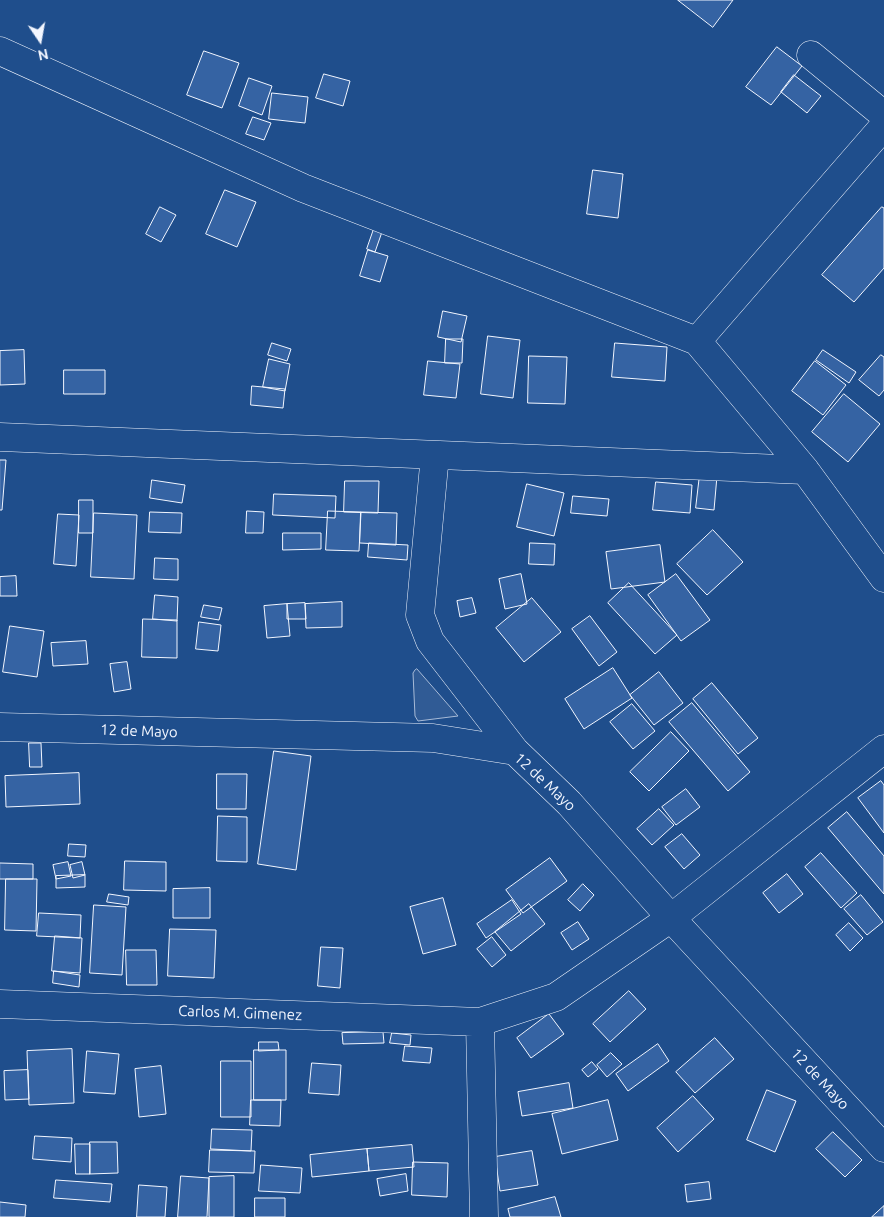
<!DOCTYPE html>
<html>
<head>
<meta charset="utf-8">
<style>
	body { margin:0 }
	#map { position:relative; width:884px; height:1217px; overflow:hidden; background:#1f4e8c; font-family:Ubuntu,sans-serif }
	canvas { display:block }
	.north { position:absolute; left:15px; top:15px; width:50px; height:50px; -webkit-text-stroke:4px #1f4e8c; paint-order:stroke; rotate:168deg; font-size:14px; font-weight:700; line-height:20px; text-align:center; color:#f2f6ff }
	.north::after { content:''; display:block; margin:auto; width:18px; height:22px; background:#f2f6ff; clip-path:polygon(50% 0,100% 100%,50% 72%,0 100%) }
</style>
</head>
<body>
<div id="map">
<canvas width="884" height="1217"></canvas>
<div class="north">N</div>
</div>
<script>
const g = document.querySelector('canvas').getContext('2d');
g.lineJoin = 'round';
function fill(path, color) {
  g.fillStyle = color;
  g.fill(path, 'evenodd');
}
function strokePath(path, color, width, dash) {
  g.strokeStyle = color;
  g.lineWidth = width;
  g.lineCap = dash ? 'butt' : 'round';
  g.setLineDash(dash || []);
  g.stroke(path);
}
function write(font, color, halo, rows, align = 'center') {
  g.font = font + ' Ubuntu,sans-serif';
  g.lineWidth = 4;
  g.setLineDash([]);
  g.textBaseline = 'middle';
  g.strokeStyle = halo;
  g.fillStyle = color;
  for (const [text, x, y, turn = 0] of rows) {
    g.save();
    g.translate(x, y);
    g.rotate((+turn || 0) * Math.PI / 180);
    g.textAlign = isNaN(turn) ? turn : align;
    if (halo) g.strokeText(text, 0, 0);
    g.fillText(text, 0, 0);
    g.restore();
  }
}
const built = new Path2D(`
	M 417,669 L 458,716 L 418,721 L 415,716 L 413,673 L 415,670 Z`);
fill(built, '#305b95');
strokePath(built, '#a8bbd7', 1);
const building = new Path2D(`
	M 678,0 L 733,0 L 713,27 Z
	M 777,47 L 802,66 L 771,105 L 746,87 Z
	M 204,51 L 239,63 L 222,108 L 187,95 Z
	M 324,74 L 350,81 L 343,106 L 316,98 Z
	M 794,75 L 821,96 L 807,113 L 781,92 Z
	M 249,78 L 272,86 L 262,115 L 239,106 Z
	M 272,93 L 308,97 L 305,123 L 269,119 Z
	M 253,117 L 271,123 L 264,140 L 246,134 Z
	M 593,170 L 623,174 L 618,218 L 587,214 Z
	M 225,190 L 256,202 L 237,247 L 206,234 Z
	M 160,207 L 176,215 L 161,242 L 146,234 Z
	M 882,207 L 884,208 L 884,268 L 854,302 L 822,275 Z
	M 375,226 L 383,229 L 375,252 L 367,249 Z
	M 368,250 L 388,256 L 380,282 L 360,276 Z
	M 443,311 L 467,316 L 461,342 L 438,337 Z
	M 488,336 L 520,340 L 513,398 L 481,394 Z
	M 446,339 L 463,339 L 462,363 L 445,363 Z
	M 272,343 L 291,349 L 287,361 L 268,355 Z
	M 615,343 L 667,347 L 665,381 L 612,377 Z
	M 24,350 L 25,384 L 0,385 L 0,351 Z
	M 823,350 L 856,372 L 849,383 L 816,360 Z
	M 881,355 L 884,357 L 884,390 L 879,396 L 859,380 Z
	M 529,356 L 567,357 L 565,404 L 528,403 Z
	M 269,359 L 290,364 L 285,391 L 263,387 Z
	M 428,361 L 460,364 L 456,398 L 424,395 Z
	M 815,361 L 846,385 L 823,415 L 792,391 Z
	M 64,370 L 105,370 L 105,394 L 64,394 Z
	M 252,386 L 285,389 L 283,408 L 251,405 Z
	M 844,394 L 880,424 L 848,462 L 812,432 Z
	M 0,460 L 6,460 L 2,510 L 0,510 Z
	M 700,474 L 717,476 L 714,510 L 696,508 Z
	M 152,480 L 185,485 L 182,503 L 150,498 Z
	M 345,481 L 379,481 L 378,513 L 344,512 Z
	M 656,482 L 692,485 L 690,513 L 653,510 Z
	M 527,484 L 564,493 L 554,536 L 517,527 Z
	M 274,494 L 336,496 L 335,518 L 273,515 Z
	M 573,496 L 609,499 L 607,516 L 571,513 Z
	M 79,500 L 93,500 L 93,533 L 79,533 Z
	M 247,511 L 264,512 L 263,533 L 246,533 Z
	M 328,511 L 361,512 L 359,551 L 326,550 Z
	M 150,512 L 182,513 L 181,533 L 149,532 Z
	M 361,512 L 397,513 L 396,545 L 360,543 Z
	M 94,513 L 137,515 L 134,579 L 91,577 Z
	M 58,514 L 79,515 L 76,566 L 54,564 Z
	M 713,530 L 743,562 L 707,595 L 677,564 Z
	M 283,533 L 321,533 L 321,549 L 283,550 Z
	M 369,543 L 408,545 L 407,560 L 368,557 Z
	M 530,543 L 555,544 L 554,565 L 529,564 Z
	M 660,545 L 665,582 L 611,589 L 606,552 Z
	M 155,558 L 178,559 L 178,580 L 154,579 Z
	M 521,574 L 527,604 L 505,609 L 499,579 Z
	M 676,574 L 710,620 L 681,641 L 648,595 Z
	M 16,576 L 17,596 L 0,596 L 0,577 Z
	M 629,583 L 677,635 L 655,654 L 608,603 Z
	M 155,595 L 178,597 L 177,621 L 153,619 Z
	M 472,598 L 476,613 L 460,617 L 457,601 Z
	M 532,598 L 561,632 L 524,662 L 496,628 Z
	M 342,602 L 342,627 L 306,628 L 305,604 Z
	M 305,603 L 306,619 L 287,619 L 287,604 Z
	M 287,604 L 290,636 L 267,638 L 264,606 Z
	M 204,605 L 222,608 L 219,620 L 201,617 Z
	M 590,616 L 617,652 L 599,666 L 572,629 Z
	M 143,619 L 177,620 L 177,658 L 142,657 Z
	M 199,622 L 221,625 L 218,651 L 196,649 Z
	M 10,626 L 44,631 L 37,677 L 3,672 Z
	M 86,641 L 88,664 L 53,666 L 51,643 Z
	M 127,662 L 131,689 L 114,692 L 110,664 Z
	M 613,668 L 632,698 L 584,729 L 565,699 Z
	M 659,672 L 683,703 L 654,725 L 630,695 Z
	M 712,683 L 758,738 L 738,754 L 693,699 Z
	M 692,703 L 750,772 L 728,791 L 669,722 Z
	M 632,704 L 655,731 L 633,749 L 610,722 Z
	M 671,732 L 689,751 L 649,791 L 630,772 Z
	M 29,743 L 41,743 L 42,767 L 30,767 Z
	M 274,751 L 311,756 L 296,870 L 258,864 Z
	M 79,773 L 80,804 L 6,807 L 5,776 Z
	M 217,774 L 247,774 L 246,809 L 217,809 Z
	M 881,781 L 884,785 L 884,833 L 858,798 Z
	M 686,789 L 700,807 L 676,825 L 662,807 Z
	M 659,809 L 674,825 L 652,845 L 637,829 Z
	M 847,812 L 884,856 L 884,894 L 828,828 Z
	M 218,816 L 247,817 L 247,862 L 217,861 Z
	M 682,834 L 700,855 L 684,869 L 665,847 Z
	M 69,844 L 86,845 L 85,857 L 68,856 Z
	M 821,853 L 857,893 L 841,908 L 805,867 Z
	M 550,858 L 567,881 L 523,913 L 506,890 Z
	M 125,861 L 166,862 L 166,891 L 124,890 Z
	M 68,862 L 71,876 L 56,879 L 53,865 Z
	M 82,862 L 85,875 L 73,878 L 70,865 Z
	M 0,863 L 33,864 L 33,879 L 0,879 Z
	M 787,874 L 803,894 L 779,913 L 763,893 Z
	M 85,875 L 85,887 L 56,888 L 56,876 Z
	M 6,879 L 37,879 L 36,931 L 5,930 Z
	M 583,884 L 594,895 L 580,911 L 568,900 Z
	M 210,888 L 210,918 L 173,918 L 173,889 Z
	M 109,894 L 129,897 L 128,905 L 107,902 Z
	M 861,895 L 883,922 L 867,935 L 844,909 Z
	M 443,898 L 456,945 L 423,954 L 410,907 Z
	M 512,900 L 521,914 L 486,938 L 477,924 Z
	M 529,904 L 545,924 L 511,951 L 495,932 Z
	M 94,905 L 126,907 L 122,975 L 90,973 Z
	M 39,913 L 81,915 L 80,938 L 37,936 Z
	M 578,922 L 589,939 L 572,950 L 561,933 Z
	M 849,923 L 863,938 L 850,951 L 836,935 Z
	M 170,929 L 216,930 L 214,978 L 168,976 Z
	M 55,936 L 82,938 L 80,973 L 52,971 Z
	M 492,937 L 506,955 L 492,967 L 477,949 Z
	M 321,947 L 343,948 L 340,988 L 318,986 Z
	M 126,950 L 156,950 L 157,985 L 127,985 Z
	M 54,971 L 80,975 L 79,987 L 53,983 Z
	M 629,991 L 646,1009 L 610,1042 L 593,1024 Z
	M 549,1014 L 564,1034 L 531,1058 L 517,1038 Z
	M 383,1032 L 384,1043 L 343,1044 L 342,1033 Z
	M 392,1033 L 411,1035 L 410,1045 L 390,1043 Z
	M 715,1038 L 734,1059 L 695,1093 L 676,1072 Z
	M 259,1042 L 278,1042 L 279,1050 L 259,1051 Z
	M 658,1044 L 669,1061 L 628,1091 L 616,1074 Z
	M 405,1046 L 432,1048 L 430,1063 L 403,1061 Z
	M 72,1049 L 74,1103 L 29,1105 L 27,1051 Z
	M 254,1050 L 286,1050 L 286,1100 L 254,1100 Z
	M 87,1051 L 119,1054 L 115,1094 L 84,1092 Z
	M 611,1053 L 622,1064 L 607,1077 L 597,1065 Z
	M 221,1061 L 251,1061 L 251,1117 L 221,1117 Z
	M 592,1062 L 598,1069 L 588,1077 L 582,1070 Z
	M 312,1063 L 341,1065 L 339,1095 L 309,1093 Z
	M 161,1066 L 166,1114 L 139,1117 L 135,1069 Z
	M 28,1070 L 29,1099 L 5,1100 L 4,1071 Z
	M 569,1083 L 573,1108 L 522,1116 L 518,1092 Z
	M 767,1090 L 796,1101 L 775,1152 L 747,1140 Z
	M 693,1096 L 714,1119 L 678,1152 L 657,1128 Z
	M 251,1100 L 281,1100 L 280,1126 L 250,1125 Z
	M 608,1100 L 618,1140 L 562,1154 L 552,1114 Z
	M 212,1129 L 252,1130 L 251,1151 L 211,1149 Z
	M 833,1132 L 862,1160 L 845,1177 L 816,1149 Z
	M 35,1136 L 72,1138 L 71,1162 L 33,1159 Z
	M 90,1142 L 117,1142 L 118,1173 L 90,1174 Z
	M 75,1144 L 90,1144 L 90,1174 L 76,1174 Z
	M 412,1145 L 414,1167 L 369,1171 L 367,1149 Z
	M 367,1149 L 369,1171 L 312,1177 L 310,1155 Z
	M 210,1150 L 255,1151 L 254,1173 L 209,1172 Z
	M 532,1151 L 538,1185 L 500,1191 L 495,1157 Z
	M 413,1162 L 448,1163 L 447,1197 L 412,1195 Z
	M 261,1165 L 302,1168 L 300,1193 L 259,1191 Z
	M 406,1174 L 408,1191 L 380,1196 L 377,1179 Z
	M 181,1176 L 209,1178 L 207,1217 L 178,1217 Z
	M 234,1176 L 234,1217 L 209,1217 L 209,1177 Z
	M 56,1180 L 112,1184 L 110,1202 L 54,1198 Z
	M 709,1182 L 711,1199 L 687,1202 L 685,1185 Z
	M 139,1185 L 167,1187 L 165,1217 L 137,1217 Z
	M 555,1197 L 561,1217 L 510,1217 L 508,1209 Z
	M 255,1198 L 285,1198 L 285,1217 L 255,1217 Z
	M 0,1202 L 26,1205 L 25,1217 L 0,1217 Z
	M 884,1206 L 884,1217 L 872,1217 Z`);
fill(building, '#3563a3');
strokePath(building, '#f2f6ff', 1);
const minor = new Path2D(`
	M 0,51 L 303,188 L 697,341 L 805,470 L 884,578
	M 811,55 L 884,115
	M 697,341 L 884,126
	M 0,437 L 805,470
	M 435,455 L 420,615 L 430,641 L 515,751
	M 0,727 L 433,738 L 515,751 L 569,803 L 671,918 L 884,1148
	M 0,1004 L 480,1022 L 556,997 L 671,918 L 884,749
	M 480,1022 L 484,1217`);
strokePath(minor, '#f2f6ff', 29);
strokePath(minor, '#1f4e8c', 28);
write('15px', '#f2f6ff', '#1f4e8c', [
	["12 de Mayo",139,731,2],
	["12 de Mayo",545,782,43],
	["Carlos M. Gimenez",240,1013,2],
	["12 de Mayo",820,1079,47]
]);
</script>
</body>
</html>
